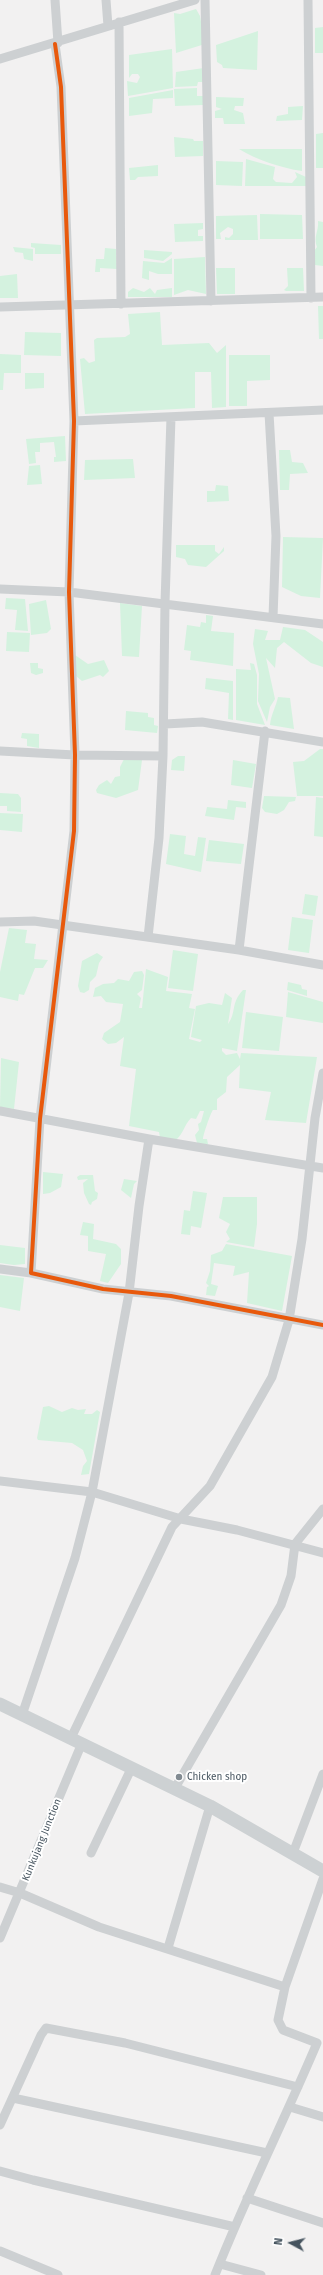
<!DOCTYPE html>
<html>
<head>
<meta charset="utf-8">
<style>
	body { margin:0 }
	#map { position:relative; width:323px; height:2275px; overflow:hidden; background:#f2f1f1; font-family:"Fira Sans",sans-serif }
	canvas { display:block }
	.north { position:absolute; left:271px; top:2223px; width:40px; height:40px; -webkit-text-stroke:3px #fff; paint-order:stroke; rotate:277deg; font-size:11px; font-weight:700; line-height:16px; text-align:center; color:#46545f }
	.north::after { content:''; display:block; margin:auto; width:14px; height:18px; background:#46545f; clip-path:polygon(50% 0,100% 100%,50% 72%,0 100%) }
</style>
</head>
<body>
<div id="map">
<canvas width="323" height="2275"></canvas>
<div class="north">N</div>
</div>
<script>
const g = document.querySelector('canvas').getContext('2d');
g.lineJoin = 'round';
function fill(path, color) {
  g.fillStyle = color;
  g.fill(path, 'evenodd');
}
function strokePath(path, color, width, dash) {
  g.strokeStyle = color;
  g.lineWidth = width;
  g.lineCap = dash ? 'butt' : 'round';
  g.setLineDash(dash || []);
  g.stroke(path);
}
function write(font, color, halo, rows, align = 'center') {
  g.font = font + ' "Fira Sans",sans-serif';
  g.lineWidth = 4;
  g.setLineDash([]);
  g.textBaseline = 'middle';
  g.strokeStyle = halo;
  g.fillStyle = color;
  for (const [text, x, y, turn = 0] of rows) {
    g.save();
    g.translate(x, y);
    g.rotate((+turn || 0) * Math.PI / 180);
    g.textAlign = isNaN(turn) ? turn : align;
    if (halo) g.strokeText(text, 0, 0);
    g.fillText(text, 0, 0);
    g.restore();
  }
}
fill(new Path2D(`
	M 196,9 L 200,16 L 205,44 L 176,53 L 174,13 L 180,14 Z
	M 323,27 L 323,53 L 315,53 L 315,28 Z
	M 258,31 L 257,70 L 223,68 L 222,65 L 217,62 L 216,45 Z
	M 172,49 L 173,88 L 128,96 L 127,81 L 137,83 L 140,77 L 138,74 L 132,74 L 129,78 L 129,55 Z
	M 204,68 L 204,82 L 198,82 L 197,86 L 175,87 L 176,72 Z
	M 197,88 L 197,96 L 203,96 L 203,105 L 175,106 L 174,89 Z
	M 173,90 L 173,98 L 153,99 L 152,113 L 129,116 L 129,98 Z
	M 216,97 L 244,98 L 243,106 L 235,106 L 234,110 L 243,113 L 245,124 L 224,124 L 223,118 L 215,118 L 215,111 L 222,109 L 216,107 Z
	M 303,106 L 302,120 L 276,121 L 277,116 L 288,114 L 288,107 Z
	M 323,133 L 323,168 L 316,168 L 316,134 Z
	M 174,137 L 193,139 L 194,141 L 203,141 L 203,156 L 175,157 Z
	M 239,149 L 302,149 L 302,171 C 281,168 257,160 239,149 Z
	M 246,159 L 275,167 L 273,179 L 276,182 L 292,183 L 297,177 L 295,172 L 306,177 L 307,186 L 245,186 Z
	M 216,161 L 243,162 L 242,186 L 216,185 Z
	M 158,165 L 158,176 L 138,177 L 135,180 L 130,180 L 129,168 Z
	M 260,214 L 302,215 L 303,239 L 260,239 Z
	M 257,215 L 258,240 L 225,240 L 225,237 L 229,238 L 233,234 L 233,229 L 228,227 L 220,233 L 221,239 L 216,239 L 216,216 Z
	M 318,221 L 323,222 L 323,266 L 315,265 L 314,251 L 317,247 C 313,237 319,231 318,221 Z
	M 203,223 L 203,229 L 198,230 L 198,236 L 203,236 L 203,241 L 175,242 L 174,224 Z
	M 31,243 L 61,245 L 61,254 L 35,254 L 35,248 L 31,247 Z
	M 13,247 L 33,249 L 33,261 L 24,259 L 23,253 L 15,252 Z
	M 105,248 L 116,249 L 117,269 L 100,268 L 100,272 L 95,272 L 96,259 L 104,259 Z
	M 144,250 L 172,252 L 172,254 L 163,261 L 144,258 Z
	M 205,257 L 206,294 L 188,290 L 174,295 L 174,259 Z
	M 172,258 L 172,274 L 158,274 L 149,271 L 149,280 L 142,278 L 143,261 L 164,263 Z
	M 216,268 L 235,268 L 235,294 L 217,294 Z
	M 287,268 L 303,268 L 304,291 L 286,291 L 284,290 L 288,286 Z
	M 17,274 L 18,298 L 0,298 L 0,276 Z
	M 133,288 L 144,292 L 150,288 L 155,294 L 157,290 L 172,288 L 172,297 L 128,297 L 128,292 Z
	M 318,306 L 323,306 L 323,339 L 319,339 Z
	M 160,312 L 162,345 L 209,343 L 217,353 L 226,345 L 226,407 L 212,408 L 211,372 L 195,372 L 195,408 L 85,414 L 80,359 L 84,358 L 89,363 L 95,361 L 94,340 L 97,338 L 125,337 L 130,334 L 128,314 Z
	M 25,332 L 61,333 L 61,356 L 24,355 Z
	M 0,354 L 21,355 L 21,373 L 4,373 L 3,390 L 0,390 Z
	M 229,355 L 270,355 L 270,380 L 247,381 L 247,406 L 229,406 Z
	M 25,373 L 44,373 L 44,388 L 25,389 Z
	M 65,436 L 66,461 L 54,462 L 54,457 L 56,457 L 54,442 L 40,443 L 40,452 L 35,452 L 36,463 L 29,464 L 26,439 Z
	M 279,450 L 290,450 L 292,462 L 303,463 L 308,473 L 290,474 L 289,490 L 280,490 Z
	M 133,459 L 135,478 L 84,480 L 85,460 Z
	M 40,465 L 42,484 L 27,485 L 29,466 Z
	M 216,485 L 228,486 L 229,501 L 207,502 L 207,491 L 215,491 Z
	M 283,537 L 323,538 L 320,598 L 301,596 L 282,587 Z
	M 176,545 L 215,545 L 215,551 L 219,554 L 224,547 L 224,551 L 206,567 L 188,565 L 185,559 L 176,557 Z
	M 6,598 L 25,599 L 28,631 L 15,630 L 17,610 L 5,609 Z
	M 46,600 L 51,629 L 47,633 L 31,635 L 29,604 Z
	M 120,603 L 142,606 L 139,657 L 122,656 Z
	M 206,615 L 213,616 L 211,631 L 234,633 L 233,666 L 190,660 L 191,651 L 184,650 L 187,625 L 200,627 L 201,622 L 206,623 Z
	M 283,627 L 305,630 L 323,642 L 323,667 L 311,663 L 284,642 L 277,648 L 275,668 L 266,658 L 275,699 L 270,707 L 267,722 L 258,701 L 259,674 L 253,644 L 255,629 L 268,631 L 265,640 L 280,640 Z
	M 7,632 L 30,633 L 29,652 L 6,651 Z
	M 75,655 L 88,664 L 104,660 L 109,671 L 103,677 L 100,675 L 82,681 L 76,676 Z
	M 30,663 L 38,663 L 38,668 L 43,669 L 43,673 L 36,675 L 31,673 Z
	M 250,663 L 254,664 L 257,675 L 257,704 L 265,725 L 236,720 L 236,669 L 251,670 Z
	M 206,678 L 233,681 L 233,720 L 228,719 L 229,693 L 205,689 Z
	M 278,697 L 290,698 L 294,729 L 270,725 C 271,714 276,707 278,697 Z
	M 126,711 L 148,713 L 148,717 L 154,718 L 154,725 L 158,726 L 157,733 L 125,730 Z
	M 22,733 L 39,734 L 39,748 L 27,746 L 27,739 L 21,738 Z
	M 320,749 L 323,749 L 323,796 L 297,796 L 293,762 L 304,761 Z
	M 178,756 L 185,756 L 184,771 L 171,770 L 172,760 Z
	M 124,759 L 142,760 L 138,790 L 116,798 L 97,793 L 96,790 L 99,785 L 107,780 L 111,784 L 115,777 L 120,776 L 120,767 Z
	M 233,760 L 256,764 L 252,788 L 231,785 Z
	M 0,793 L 18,794 L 21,798 L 21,812 L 7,811 L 7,806 L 0,806 Z
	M 264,796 L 296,797 L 295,801 L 289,802 L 284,810 L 277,814 L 265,812 L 262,808 Z
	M 316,797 L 323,798 L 323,837 L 314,836 Z
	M 228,800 L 246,802 L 246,808 L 236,807 L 234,820 L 205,816 L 207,807 L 227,809 Z
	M 0,813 L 23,814 L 22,832 L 0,830 Z
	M 170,834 L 186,836 L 184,854 L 195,856 L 198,837 L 206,838 L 201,872 L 166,864 Z
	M 209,840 L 244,844 L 241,864 L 206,861 Z
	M 305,894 L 318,896 L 315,916 L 302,914 Z
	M 292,917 L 313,920 L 309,953 L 288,950 Z
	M 9,928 L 27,930 L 25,943 L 36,944 L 34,959 L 48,960 L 43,968 L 35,968 L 24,995 L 19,994 L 18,1001 L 0,997 L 0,972 Z
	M 173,950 L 198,954 L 193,991 L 168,988 Z
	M 97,953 L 103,957 L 99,963 L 96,976 L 90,982 L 89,990 L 84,993 L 80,992 L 78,986 L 82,961 Z
	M 146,969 L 168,977 L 166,991 L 192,994 L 189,1008 L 195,1009 L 189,1039 L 200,1042 L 202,1040 L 191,1037 L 196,1006 L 209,1003 L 222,1005 L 225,993 L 232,998 L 228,1024 C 237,1012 230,1004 243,990 L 246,990 L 237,1051 L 222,1048 L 222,1051 L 226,1055 L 237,1053 L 240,1059 L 241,1053 L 317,1057 L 306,1123 L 265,1120 L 271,1092 L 239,1088 L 240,1065 L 227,1077 L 226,1092 L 217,1099 L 217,1110 L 213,1110 C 211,1112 203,1135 203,1139 L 207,1139 L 208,1144 L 206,1145 L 197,1143 L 195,1135 L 199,1130 L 198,1124 L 201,1122 L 204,1111 L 200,1111 L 196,1119 L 191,1118 C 184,1125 184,1133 176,1140 L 160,1138 L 159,1132 L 129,1126 L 136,1069 L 120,1066 L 124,1037 L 116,1043 L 108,1044 L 102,1039 L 104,1033 L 120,1022 L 123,1004 L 106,1002 L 101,996 L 93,997 L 95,988 L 103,984 L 114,983 L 118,979 L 129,981 L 134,972 L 142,971 L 144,975 L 142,990 L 137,994 L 141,998 L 139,1008 L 142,1008 Z
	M 288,982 L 301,985 L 302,989 L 307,990 L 307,996 L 287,990 Z
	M 288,992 L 323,1002 L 323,1023 L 286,1017 Z
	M 246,1012 L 283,1017 L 279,1051 L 242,1048 Z
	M 1,1058 L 19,1062 L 14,1109 L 0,1107 Z
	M 43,1172 L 63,1174 L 61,1187 L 50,1193 L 43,1194 Z
	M 80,1175 L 93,1175 L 95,1191 L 98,1193 L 97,1199 L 92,1202 L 91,1205 L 89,1204 L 84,1193 L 83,1183 L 88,1179 L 78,1180 L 77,1177 Z
	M 124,1179 L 137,1181 L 134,1184 L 131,1198 L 121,1190 Z
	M 193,1191 L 207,1193 L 201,1228 L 191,1226 L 190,1235 L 181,1234 L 184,1210 L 190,1211 Z
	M 223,1197 L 257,1197 L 257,1224 L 254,1247 L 226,1242 L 230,1239 L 226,1232 L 230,1224 L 219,1218 Z
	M 83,1222 L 94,1224 L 93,1239 L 116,1244 L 121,1249 L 121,1264 L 108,1283 L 100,1281 L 106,1254 L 88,1251 L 88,1236 L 80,1235 Z
	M 226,1244 L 292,1256 L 282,1311 L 247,1303 L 249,1272 L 233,1276 L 235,1266 L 214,1263 L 211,1284 L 218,1286 L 215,1296 L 206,1295 L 207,1287 L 209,1286 L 206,1283 L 210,1271 L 211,1255 L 222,1251 Z
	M 0,1245 L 25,1248 L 25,1264 L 14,1265 L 0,1263 Z
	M 0,1275 L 24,1278 L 20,1311 L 0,1307 Z
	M 49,1406 L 62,1412 L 72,1408 L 78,1410 L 86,1409 L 84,1414 L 92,1414 L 97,1410 L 100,1412 L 89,1474 L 81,1475 L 83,1466 L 87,1461 L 83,1450 L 72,1443 L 38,1440 L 37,1438 L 43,1407 Z`), '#d4f2df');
strokePath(new Path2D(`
	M 55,0 L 58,43
	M 106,0 L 108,26
	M 205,0 L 211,301
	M 308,0 L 311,298
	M 119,22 L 121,304
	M 55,44 L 61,87 L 74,421 L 69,592 L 75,755 L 74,831 L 40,1119 L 31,1273 L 103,1289 L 171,1296 L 323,1325
	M 0,59 L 195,0
	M 0,307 L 323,297
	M 269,413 L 276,536 L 273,617
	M 74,421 L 323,410
	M 0,589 L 69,592 L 323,624
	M 165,724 L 202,722 L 323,742
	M 0,751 L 75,755 L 163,756
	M 0,922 L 34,921 L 239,950 L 323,965
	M 148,937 L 159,838 L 163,756 L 165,603 L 171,417
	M 239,950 L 265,731
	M 0,1111 L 149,1139 L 323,1168
	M 0,1269 L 31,1273
	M 0,1481 L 92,1492 L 181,1519 L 237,1530 L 323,1553
	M 22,1715 L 75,1558 L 92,1492 L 129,1293 L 139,1206 L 149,1139
	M 71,1738 L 172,1527 L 210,1486 L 272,1377 L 289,1320 L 302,1239 L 315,1118 L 323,1073
	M 175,1788 L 281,1605 L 291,1576 L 295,1544 L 323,1509
	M 91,1853 L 132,1767
	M 293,1853 L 323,1774
	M 0,1887 L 20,1893 L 99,1927 L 285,1987
	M 0,1938 L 82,1743
	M 168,1948 L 210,1806
	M 13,2098 L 267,2153
	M 290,2107 L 323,2117
	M 0,2125 L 41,2035 L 46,2028 L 125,2043 L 298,2087
	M 0,2171 L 33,2180 L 235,2227
	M 247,2198 L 323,2223
	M 0,2251 L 58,2275
	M 220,2264 L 261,2275
	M 215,2275 C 246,2196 284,2121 317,2043 L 283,2030 L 278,2020 L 285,1987 L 323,1879`), '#cdd0d2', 9);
strokePath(new Path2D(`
	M 0,1704 L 210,1806 L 323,1871`), '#cdd1d3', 13);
strokePath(new Path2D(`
	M 55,44 L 61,87 L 74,421 L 69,592 L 75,755 L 74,831 L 40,1119 L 31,1273 L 103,1289 L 171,1296 L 323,1325`), '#e8590c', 4);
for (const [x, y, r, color] of [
	[179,1777,4,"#828b92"]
]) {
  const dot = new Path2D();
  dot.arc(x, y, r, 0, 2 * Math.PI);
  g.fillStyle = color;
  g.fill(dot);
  strokePath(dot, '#fff', 1.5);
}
write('10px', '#46545f', '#fff', [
	["Chicken shop",187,1777]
], 'left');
write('10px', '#46545f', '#fff', [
	["Kunkujang Junction",42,1840,-68]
]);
</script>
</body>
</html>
